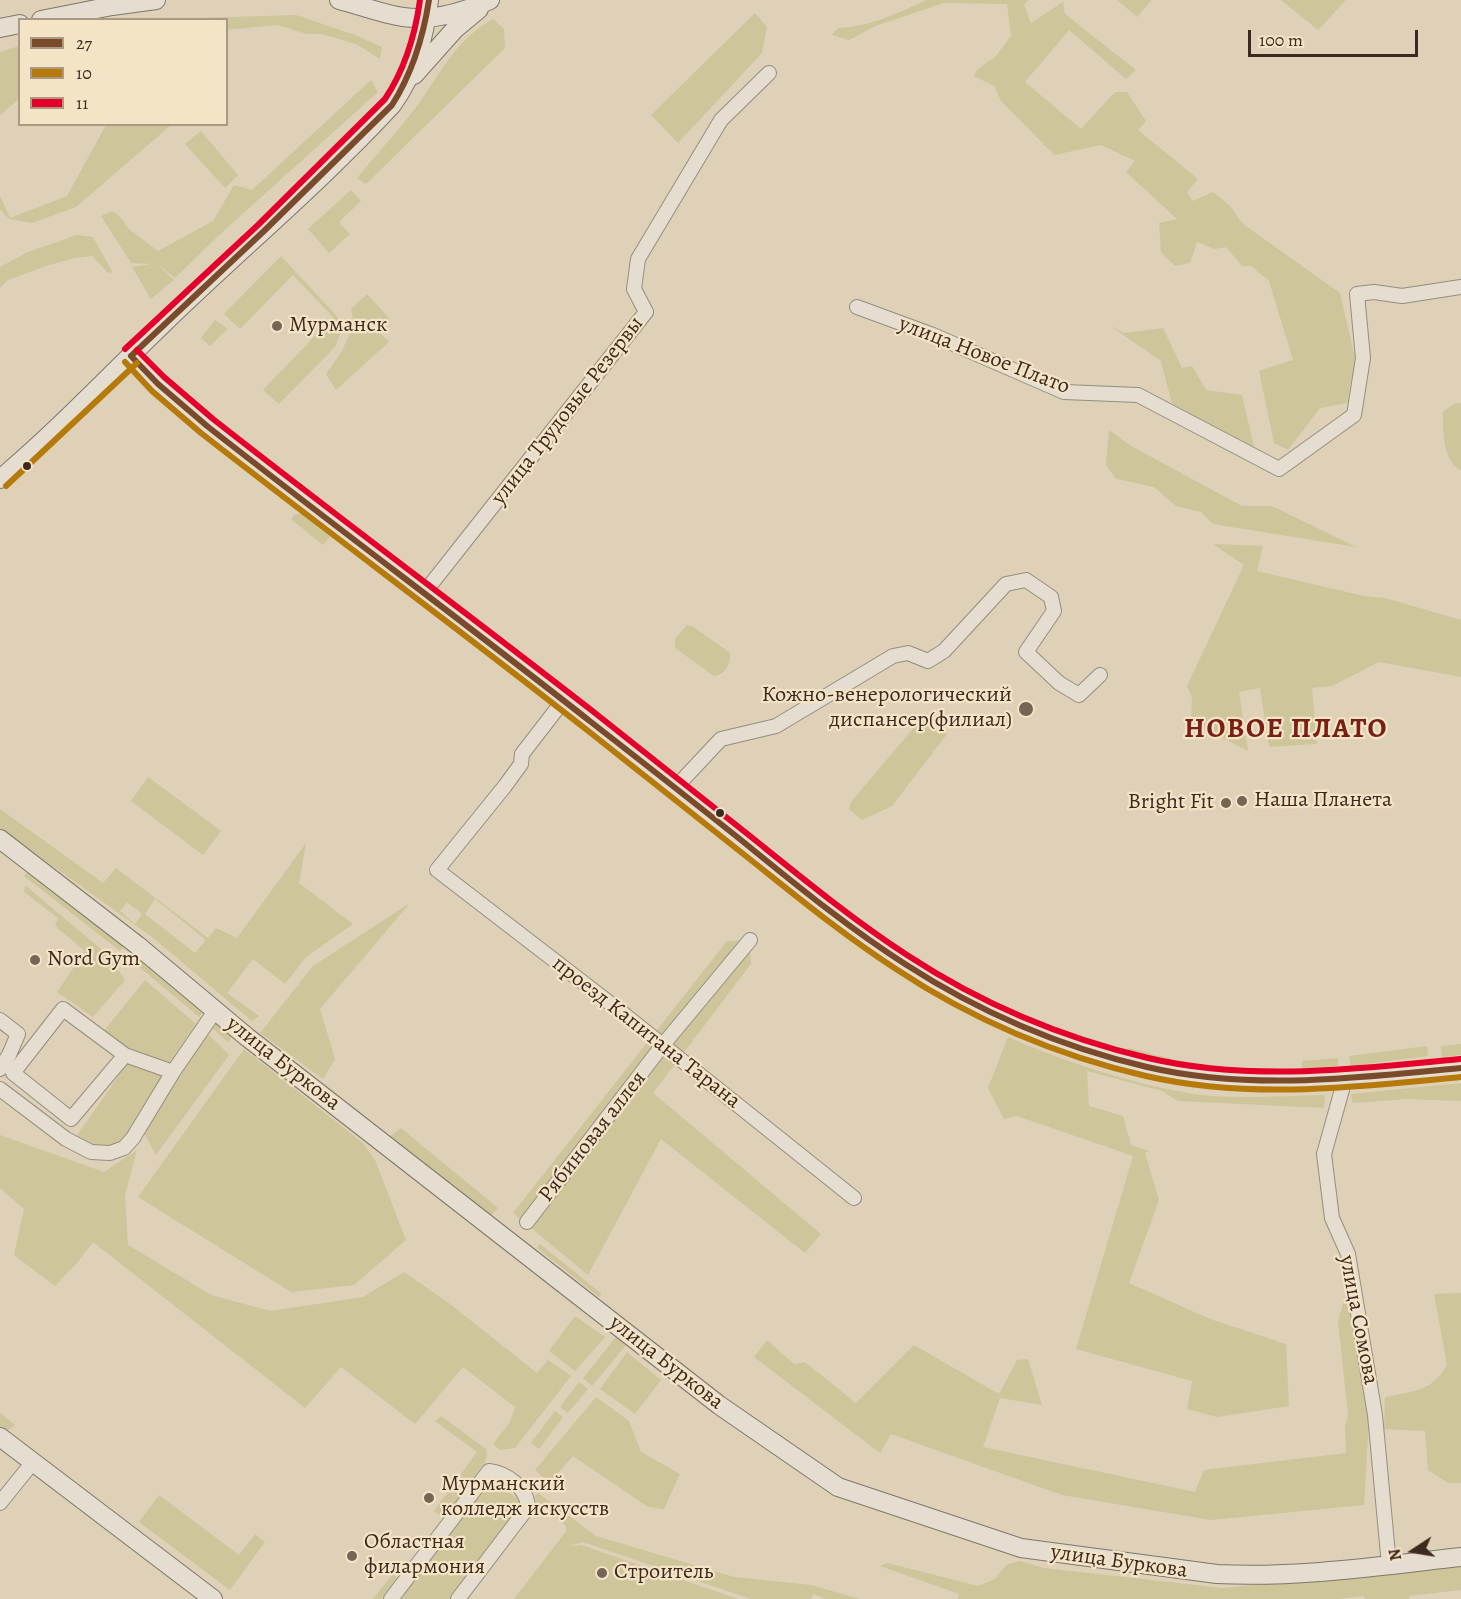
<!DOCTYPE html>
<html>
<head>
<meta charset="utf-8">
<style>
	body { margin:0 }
	#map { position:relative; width:1461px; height:1599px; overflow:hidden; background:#ded1b7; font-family:Alegreya,serif }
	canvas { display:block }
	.legend { position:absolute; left:18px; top:18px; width:210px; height:108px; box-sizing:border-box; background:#f4e4c6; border:2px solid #ab9984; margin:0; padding:8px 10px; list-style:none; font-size:18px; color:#3e2920 }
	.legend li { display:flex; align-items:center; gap:12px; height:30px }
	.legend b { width:30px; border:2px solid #ab9984 }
	.north { position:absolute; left:1383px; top:1521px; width:60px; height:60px; -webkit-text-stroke:4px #f4e4c6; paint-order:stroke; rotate:258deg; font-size:16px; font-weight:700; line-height:24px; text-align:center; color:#3e2920 }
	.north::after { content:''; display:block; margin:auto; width:21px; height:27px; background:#3e2920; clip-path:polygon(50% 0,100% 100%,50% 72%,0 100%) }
	.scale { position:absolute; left:1248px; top:30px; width:170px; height:27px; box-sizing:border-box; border:3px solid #3e2920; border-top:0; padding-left:8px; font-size:18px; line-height:21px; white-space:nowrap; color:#3e2920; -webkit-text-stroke:4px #f4e4c6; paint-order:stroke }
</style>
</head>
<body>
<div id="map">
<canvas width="1461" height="1599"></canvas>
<ul class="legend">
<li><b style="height:8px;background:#7a4b2a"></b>27</li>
<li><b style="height:8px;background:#b67a0b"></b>10</li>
<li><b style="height:8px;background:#e4002b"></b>11</li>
</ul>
<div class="north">N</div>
<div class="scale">100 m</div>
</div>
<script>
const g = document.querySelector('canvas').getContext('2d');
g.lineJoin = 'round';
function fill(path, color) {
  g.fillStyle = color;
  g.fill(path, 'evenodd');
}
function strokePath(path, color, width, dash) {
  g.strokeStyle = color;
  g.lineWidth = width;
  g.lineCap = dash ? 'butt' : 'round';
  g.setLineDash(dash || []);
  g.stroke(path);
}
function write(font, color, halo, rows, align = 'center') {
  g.font = font + ' Alegreya,serif';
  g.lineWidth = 4.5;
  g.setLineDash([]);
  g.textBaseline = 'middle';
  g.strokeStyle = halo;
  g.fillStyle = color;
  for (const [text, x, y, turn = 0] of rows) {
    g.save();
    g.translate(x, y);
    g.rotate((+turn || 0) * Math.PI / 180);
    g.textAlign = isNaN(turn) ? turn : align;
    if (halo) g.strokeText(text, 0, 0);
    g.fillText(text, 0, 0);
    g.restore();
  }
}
fill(new Path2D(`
	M 926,0 L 1029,0 L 1024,4 L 1031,23 L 1063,2 L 1065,14 L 1136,70 L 1126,79 L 1069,30 L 1025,82 L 1081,129 L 1115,92 L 1127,92 L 1146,121 L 1138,130 L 1198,179 L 1187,192 L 1193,201 L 1213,192 L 1230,206 L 1243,224 L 1340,293 L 1355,358 L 1347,403 L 1320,408 L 1288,450 L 1274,443 L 1259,371 L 1293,360 L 1269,281 L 1251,266 L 1242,266 L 1226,247 L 1215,249 L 1197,242 L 1190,263 L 1175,266 L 1161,252 L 1159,223 L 1177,219 L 1126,172 L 1135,161 L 1101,145 L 1054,155 L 1001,101 L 994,86 L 974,76 L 977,70 L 996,56 L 1011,36 L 1007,4 L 944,3 L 875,26 L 849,40 L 832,35 L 838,28 C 868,27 899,13 926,0 Z
	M 1117,0 L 1151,0 L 1151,1 L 1137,17 Z
	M 1281,0 L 1346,0 L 1318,30 Z
	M 755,13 L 767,27 L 762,53 L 678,143 L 651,115 Z
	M 296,15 L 355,35 L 382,47 L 380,59 L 356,44 L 322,34 L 307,34 L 277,25 L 227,30 L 226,20 L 168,19 Z
	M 493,19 L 504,29 L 505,48 L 366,184 L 357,178 C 379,151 404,125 424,96 C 445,65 459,38 493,19 Z
	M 19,46 L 19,99 L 0,115 L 0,52 Z
	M 371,80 L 378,92 L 217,237 L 175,278 L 158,264 L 174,280 L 151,299 L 132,267 L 152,264 L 131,263 L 101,216 L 112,211 L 119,216 L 130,230 L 158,251 L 213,221 L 234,185 L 252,190 Z
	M 106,125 L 171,125 L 76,207 L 32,223 L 9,219 L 0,209 L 0,196 L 10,218 L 67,196 Z
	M 201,131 L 238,175 L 225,188 L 185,144 Z
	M 351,190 L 361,201 L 339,222 L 350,234 L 329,253 L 308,229 Z
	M 77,235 L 93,237 L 113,273 L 107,272 L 92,256 L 75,258 L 46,266 L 8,280 L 0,288 L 0,267 L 28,252 Z
	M 281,256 L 344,324 L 335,347 L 279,404 L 263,390 L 333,317 L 293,275 L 240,329 L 224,314 Z
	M 367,294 L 389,318 L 377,330 L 389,342 L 336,390 L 326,374 L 342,351 L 354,324 L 351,309 Z
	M 215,320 L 228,329 L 210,346 L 201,338 Z
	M 1109,325 L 1124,333 L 1163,328 L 1182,368 L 1192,366 L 1206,390 L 1242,395 L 1254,447 L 1172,404 L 1161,361 Z
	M 1461,403 L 1461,471 C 1442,459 1443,432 1443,412 L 1454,404 Z
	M 1109,430 L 1131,446 L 1242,506 L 1272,506 L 1356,547 L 1213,524 L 1201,512 L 1176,506 L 1154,487 L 1116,479 L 1106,465 Z
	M 301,513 L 330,537 L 323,545 L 291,519 L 294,515 Z
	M 1213,544 L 1263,546 L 1257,571 L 1364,596 L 1385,598 L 1461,620 L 1461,677 L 1379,662 L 1332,686 L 1312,688 L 1317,744 L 1269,747 L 1260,688 L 1239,692 L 1248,751 L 1191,722 L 1192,697 L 1187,686 L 1244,565 Z
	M 687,625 L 692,626 L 730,653 C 731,663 725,675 714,676 L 675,648 L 675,639 Z
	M 922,718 L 947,734 L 892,806 L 862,820 L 849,809 L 851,802 Z
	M 148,777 L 221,831 L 203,855 L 131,801 Z
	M 0,809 L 103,883 L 116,868 L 208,938 L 216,928 L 237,938 L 306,843 L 299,883 L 353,924 L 306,957 L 285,984 L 253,959 L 227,993 L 259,1016 L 252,1021 L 152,937 L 0,828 ZM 155,899 L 206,940 L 195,953 L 145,914 ZM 127,902 L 142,914 L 135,924 L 120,911 Z
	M 28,871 L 124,946 L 120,951 L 24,876 Z
	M 25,885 L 108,955 L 125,980 L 93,1017 L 57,992 L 85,951 L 55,926 L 58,918 L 24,892 Z
	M 410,903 L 320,1009 L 335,1059 L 323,1079 L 260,1033 L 313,966 Z
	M 750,940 L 751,964 L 653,1093 L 821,1234 L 805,1253 L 661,1139 L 588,1275 L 513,1213 L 727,941 Z
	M 140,959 L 203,1012 L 199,1017 L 136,964 Z
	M 145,980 L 196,1024 L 169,1063 L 138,1057 L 103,1032 Z
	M 216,1023 L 232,1037 L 228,1042 L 212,1028 Z
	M 208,1034 L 229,1055 L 156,1155 L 143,1131 Z
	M 1008,1037 C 1065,1062 1127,1082 1187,1093 C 1232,1100 1280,1096 1325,1095 L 1324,1108 L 1178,1101 L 1162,1091 L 1087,1071 L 1089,1106 L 1123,1116 L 1131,1145 L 1149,1151 L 1145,1153 L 1159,1200 L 1129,1283 L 1210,1319 L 1286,1344 L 1289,1406 L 1217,1417 L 1187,1409 L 1192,1381 L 1076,1349 L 1133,1156 L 1017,1116 L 1004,1119 L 988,1088 Z
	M 1461,1044 L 1461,1055 L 1442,1057 L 1441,1046 Z
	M 1427,1046 L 1428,1056 L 1351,1066 L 1349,1056 Z
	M 1129,1048 L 1175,1060 L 1267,1074 L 1267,1079 L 1123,1058 Z
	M 244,1049 L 363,1143 L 375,1160 L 406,1240 L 354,1285 L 291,1292 L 138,1197 Z
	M 1338,1058 L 1338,1066 L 1302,1070 L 1302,1061 Z
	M 130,1060 L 164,1075 L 123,1143 L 99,1148 L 75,1138 Z
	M 1461,1083 L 1461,1101 L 1408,1099 L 1352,1103 L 1351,1094 Z
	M 401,1128 L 498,1208 L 489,1218 L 388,1138 Z
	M 0,1135 L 104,1172 L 137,1150 L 125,1196 L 128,1245 L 211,1295 L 270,1311 L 363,1297 L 404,1272 L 450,1304 L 537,1373 L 548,1360 L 571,1376 L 515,1448 L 500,1450 L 493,1444 L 510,1422 L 515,1407 L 463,1367 L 415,1424 L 341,1367 L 305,1408 L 93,1242 L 77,1263 L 55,1286 L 14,1255 L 24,1209 L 0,1188 Z
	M 540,1244 L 602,1294 L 599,1297 L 537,1248 Z
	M 1461,1293 L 1461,1483 L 1448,1483 L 1428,1470 L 1425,1431 L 1384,1429 L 1385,1397 C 1414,1391 1431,1392 1447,1365 L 1434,1294 Z
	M 1346,1294 L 1369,1421 L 1364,1505 L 1211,1520 L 1062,1495 L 891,1434 L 880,1453 L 754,1357 L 767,1340 L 794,1364 L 805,1362 L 856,1403 L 914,1345 L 999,1394 L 1017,1360 L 1028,1359 L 1042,1405 L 1000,1398 L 983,1447 L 1195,1492 L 1204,1470 L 1346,1453 L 1345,1426 L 1348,1415 L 1338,1321 Z
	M 575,1316 L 605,1337 L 575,1371 L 549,1351 Z
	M 616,1337 L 626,1345 L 592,1386 L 583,1378 Z
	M 627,1352 L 661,1380 L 635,1414 L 600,1389 Z
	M 579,1382 L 588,1389 L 568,1413 L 560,1407 Z
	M 596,1397 L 629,1421 L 641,1452 L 680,1474 L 664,1509 L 648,1507 L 573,1456 L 549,1483 L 535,1470 Z
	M 555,1411 L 563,1417 L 539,1449 L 531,1443 Z
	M 0,1413 L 15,1425 L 1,1436 L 0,1435 Z
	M 441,1416 L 486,1449 L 487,1455 L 485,1462 L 444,1518 L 434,1511 L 477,1452 L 435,1421 Z
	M 489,1476 L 523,1503 L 449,1599 L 397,1599 Z
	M 538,1493 L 596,1536 L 734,1577 L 811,1585 L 860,1599 L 825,1599 L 814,1594 L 811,1599 L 751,1599 L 583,1542 L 569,1546 L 581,1545 L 738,1599 L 514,1599 L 567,1530 L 565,1525 L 536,1502 L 535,1496 Z
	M 159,1495 L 239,1555 L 255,1534 L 265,1542 L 230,1590 L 139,1522 Z
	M 1019,1561 L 1044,1568 L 1222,1588 L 1461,1566 L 1461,1590 L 1409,1596 L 1409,1599 L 1365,1599 L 1364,1596 L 1339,1599 L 958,1599 L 959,1594 L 880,1566 L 887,1563 L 978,1586 L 995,1579 L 1006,1565 Z
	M 393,1574 L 397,1578 L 381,1599 L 373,1599 Z`), '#cec59a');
const street = new Path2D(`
	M 857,307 L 933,335 L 1064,392 L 1138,395 L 1279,469 L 1354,415 L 1363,358 L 1357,294 L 1374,292 L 1402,296 L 1461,287
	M 424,593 L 646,312 L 634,289 L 638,259 L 721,120 L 769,73
	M 563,701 L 522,754 L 521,764 L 505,786 L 437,870 L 620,1011 L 854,1198
	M 675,788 L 721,739 L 776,726 L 893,656 L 908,653 L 928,661 L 944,651 L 1006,584 L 1026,580 L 1051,597 L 1054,611 L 1026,652 L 1059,683 L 1079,695 L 1100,675
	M 0,1020 L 18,1034 L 9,1055 L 0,1069
	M 125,1055 L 71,1119 L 13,1073 L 63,1009 L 125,1055 L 173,1072
	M 1345,1079 L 1324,1154 L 1332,1218 L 1348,1254 L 1375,1415 L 1389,1565
	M 0,1089 L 66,1139 L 91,1152 L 110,1153 L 124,1148 L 133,1138 L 173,1072 L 215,1011
	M 527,1222 L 662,1046 L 750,940
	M 0,1503 L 33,1462
	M 391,1599 L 489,1471 C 507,1473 527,1488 528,1507 L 458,1599`);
const secondary = new Path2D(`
	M 339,0 C 360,5 382,14 403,17 C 432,21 464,12 490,0
	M 41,20 L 112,6 L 156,0
	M 0,28 L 20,24
	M 414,75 L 455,29 L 479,9
	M 131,356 L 158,384 L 207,426 C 334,526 463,622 591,722 C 646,766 702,809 758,854 C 820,904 884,956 955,994 C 1023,1030 1100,1059 1176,1073 C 1270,1090 1367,1077 1461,1068
	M 0,479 C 57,431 108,377 162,325 C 238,251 320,183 392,105 C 415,73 424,39 429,0
	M 0,839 L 137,945 L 247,1037 L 719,1405 L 838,1487 L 1021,1548 L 1217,1574 C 1298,1578 1380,1566 1461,1557
	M 0,1437 L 213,1599`);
strokePath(street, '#978d7e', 16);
strokePath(secondary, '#807769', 20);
strokePath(street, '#e4ddd0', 14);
strokePath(secondary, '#e4ddd0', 18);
strokePath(new Path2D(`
	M 131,356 L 158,384 L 207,426 C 334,526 464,622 591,722 C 641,761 691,800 741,840 C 794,883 847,927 905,964 C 979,1012 1061,1047 1147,1067 C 1251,1091 1356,1078 1461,1068
	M 131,356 L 264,231 L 392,105 C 413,72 423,38 429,0`), '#7a4b2a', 6);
strokePath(new Path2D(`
	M 125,362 L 152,391 L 201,433 C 329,533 460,630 587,730 C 637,770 687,809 737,849 C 789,890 840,933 896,969 C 971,1019 1058,1056 1146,1076 C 1250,1100 1356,1087 1461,1077
	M 6,486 L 137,363`), '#b67a0b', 6);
strokePath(new Path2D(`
	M 125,349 L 258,225 L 385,99 C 405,69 415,36 420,0
	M 137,350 L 164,377 L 213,419 C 339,518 468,614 595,713 C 646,754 698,795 750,836 C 801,877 852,919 907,955 C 980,1003 1063,1038 1148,1058 C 1251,1082 1356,1069 1460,1059`), '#e4002b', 6);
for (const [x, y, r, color] of [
	[277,326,6,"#766455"],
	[27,466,5,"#3e2920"],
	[1026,709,8,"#766455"],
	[1242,801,6,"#766455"],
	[1226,803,6,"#766455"],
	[720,813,5,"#3e2920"],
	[35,960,6,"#766455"],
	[429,1498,6,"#766455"],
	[352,1556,6,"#766455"],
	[602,1573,6,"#766455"]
]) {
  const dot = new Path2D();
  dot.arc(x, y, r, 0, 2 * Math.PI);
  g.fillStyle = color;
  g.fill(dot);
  strokePath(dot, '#f4e4c6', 2);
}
write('22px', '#3e2920', '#f4e4c6', [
	["Мурманск",289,326],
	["Кожно-венерологический",1012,696,"right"],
	["диспансер(филиал)",1012,721,"right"],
	["Наша Планета",1254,801],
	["Bright Fit",1214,803,"right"],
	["Nord Gym",47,960],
	["Мурманский",441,1485],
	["колледж искусств",441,1510],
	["Областная",364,1543],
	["филармония",364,1568],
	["Строитель",614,1573]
], 'left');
write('22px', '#3e2920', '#f4e4c6', [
	["улица Новое Плато",984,356,21],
	["улица Трудовые Резервы",568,411,-52],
	["проезд Капитана Тарана",646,1033,38],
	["улица Буркова",283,1064,38],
	["Рябиновая аллея",593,1137,-52],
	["улица Сомова",1358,1320,79],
	["улица Буркова",666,1363,38],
	["улица Буркова",1119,1562,8]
]);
g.letterSpacing = '1.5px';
write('bold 28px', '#7a1f14', '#f4e4c6', [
	["НОВОЕ ПЛАТО",1286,730]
]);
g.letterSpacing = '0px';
</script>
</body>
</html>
